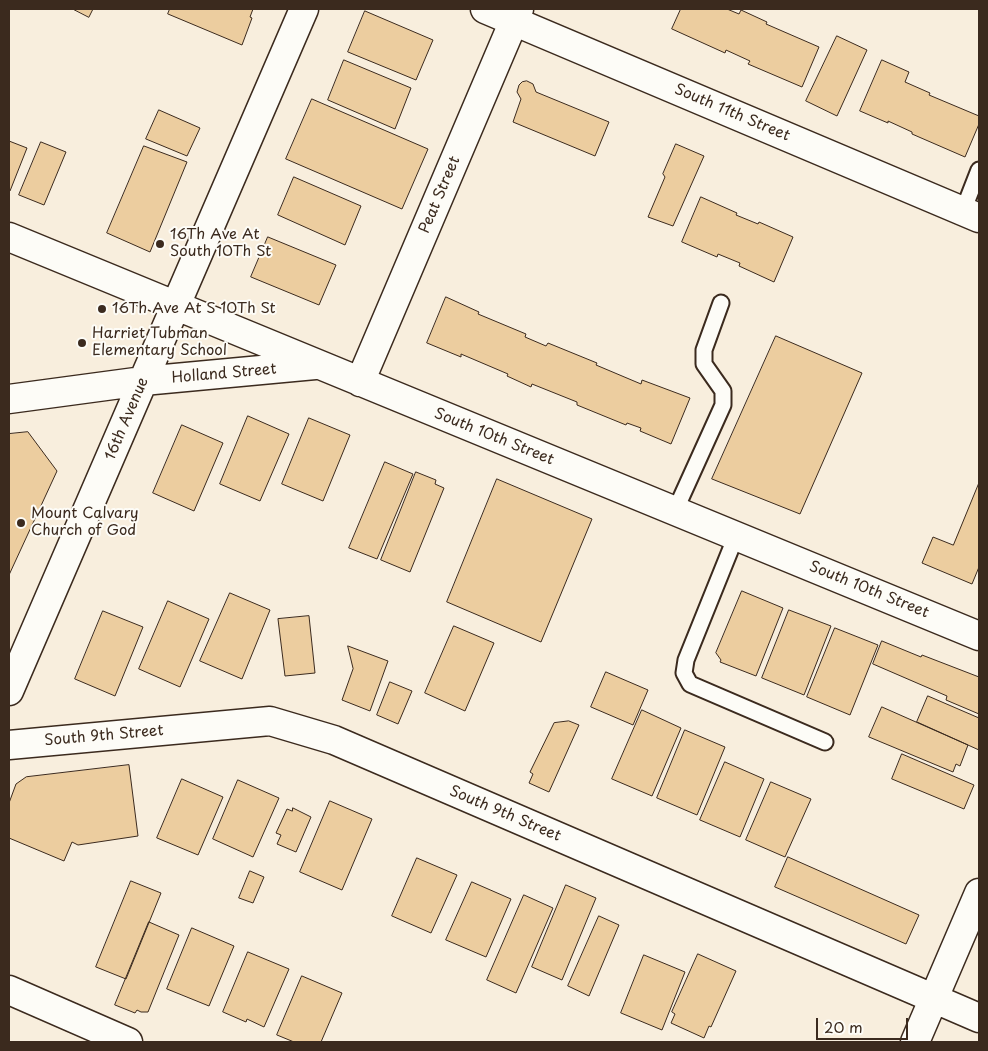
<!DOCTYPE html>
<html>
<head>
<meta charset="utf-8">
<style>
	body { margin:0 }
	#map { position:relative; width:988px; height:1051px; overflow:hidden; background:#f8eedd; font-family:"Playpen Sans",sans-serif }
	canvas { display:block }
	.frame { position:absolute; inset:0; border:10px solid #3b2a1e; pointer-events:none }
	.scale { position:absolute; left:816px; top:1018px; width:92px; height:22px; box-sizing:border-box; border:2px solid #3b2a1e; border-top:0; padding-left:6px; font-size:15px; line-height:18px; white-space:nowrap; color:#3b2a1e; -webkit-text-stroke:4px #fdfcf7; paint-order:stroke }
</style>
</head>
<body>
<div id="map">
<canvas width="988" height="1051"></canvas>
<div class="frame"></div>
<div class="scale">20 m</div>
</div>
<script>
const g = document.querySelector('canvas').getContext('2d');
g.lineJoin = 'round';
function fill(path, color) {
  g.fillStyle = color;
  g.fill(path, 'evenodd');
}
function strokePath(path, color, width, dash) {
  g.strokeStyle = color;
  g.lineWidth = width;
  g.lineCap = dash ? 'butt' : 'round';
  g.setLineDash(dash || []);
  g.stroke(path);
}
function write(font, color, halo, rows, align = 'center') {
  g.font = font + ' "Playpen Sans",sans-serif';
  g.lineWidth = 4;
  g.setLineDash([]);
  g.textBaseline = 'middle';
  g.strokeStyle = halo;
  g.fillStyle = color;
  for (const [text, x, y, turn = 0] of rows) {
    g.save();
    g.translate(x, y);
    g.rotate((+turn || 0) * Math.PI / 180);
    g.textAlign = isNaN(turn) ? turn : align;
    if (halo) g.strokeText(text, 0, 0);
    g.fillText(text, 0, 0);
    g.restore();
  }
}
const building = new Path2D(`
	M 73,9 L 93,9 L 89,17 Z
	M 170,9 L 253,9 L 250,17 L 252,18 L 242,45 L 168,14 Z
	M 681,9 L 727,9 L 739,14 L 741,10 L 767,22 L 766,24 L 819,47 L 802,87 L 748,64 L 750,61 L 726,50 L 725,53 L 672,29 Z
	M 365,11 L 433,40 L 416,80 L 348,52 Z
	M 837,36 L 867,50 L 837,116 L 806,101 Z
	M 344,60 L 411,88 L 395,129 L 328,100 Z
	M 882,60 L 909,72 L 905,82 L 930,93 L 929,95 L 979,116 L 979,124 L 965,157 L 912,134 L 912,132 L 888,121 L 888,123 L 860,111 Z
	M 527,81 L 533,84 L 536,92 L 609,122 L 595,156 L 513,122 L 521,99 L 517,92 L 519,85 L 522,82 Z
	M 312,99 L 428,149 L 402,209 L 286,159 Z
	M 159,110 L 200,128 L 187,156 L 146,139 Z
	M 9,141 L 27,148 L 10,191 L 9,190 Z
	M 41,142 L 66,152 L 44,205 L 19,195 Z
	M 676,144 L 704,156 L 673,226 L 648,217 L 665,177 L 663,174 Z
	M 144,146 L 187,162 L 150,252 L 107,233 Z
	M 294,177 L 361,206 L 345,245 L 278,215 Z
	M 701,197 L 737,213 L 736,215 L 758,224 L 759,222 L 793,237 L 774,282 L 739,266 L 740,263 L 718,254 L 717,257 L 682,242 Z
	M 268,237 L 336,265 L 319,305 L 251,277 Z
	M 446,297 L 479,312 L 478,314 L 526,334 L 525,337 L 546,346 L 548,343 L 597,363 L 596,365 L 641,384 L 642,380 L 690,398 L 671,444 L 640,431 L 641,428 L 627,423 L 626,425 L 577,405 L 577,402 L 532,384 L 531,387 L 507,376 L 508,374 L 461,354 L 461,357 L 427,343 Z
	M 776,336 L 862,373 L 800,514 L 712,479 Z
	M 248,416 L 289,434 L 260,501 L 220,484 Z
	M 309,418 L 350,435 L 323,501 L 282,484 Z
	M 182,425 L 223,443 L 194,511 L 153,493 Z
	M 28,432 L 57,471 L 9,575 L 9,434 Z
	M 385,462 L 413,474 L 377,559 L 349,548 Z
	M 416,472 L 436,480 L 435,484 L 444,488 L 410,572 L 381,560 Z
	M 497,479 L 592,519 L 541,642 L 447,602 Z
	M 979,483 L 979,567 L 972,584 L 922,563 L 933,537 L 953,545 Z
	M 742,591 L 783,608 L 756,676 L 720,662 L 721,660 L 716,653 Z
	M 230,593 L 270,610 L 242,679 L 200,661 Z
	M 168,601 L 209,619 L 180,687 L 139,669 Z
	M 789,610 L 831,626 L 804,695 L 762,678 Z
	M 103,611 L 143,627 L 115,696 L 75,679 Z
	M 309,616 L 315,673 L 285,676 L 278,619 Z
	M 454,626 L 494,643 L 465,711 L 425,693 Z
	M 835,628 L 878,645 L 850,715 L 807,697 Z
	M 882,641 L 921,657 L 922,655 L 979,677 L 979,714 L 946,700 L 947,696 L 873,664 Z
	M 348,646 L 388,661 L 370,711 L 342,700 L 353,669 Z
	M 606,672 L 648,690 L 633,725 L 591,707 Z
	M 390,682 L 412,691 L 398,724 L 377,715 Z
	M 928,696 L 979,718 L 979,750 L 917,722 Z
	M 882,707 L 968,745 L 960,766 L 956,764 L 953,772 L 869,737 Z
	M 642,710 L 681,728 L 652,796 L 612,779 Z
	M 569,721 L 579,725 L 549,792 L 529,783 L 533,774 L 530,772 L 554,723 Z
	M 685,730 L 725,747 L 697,815 L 657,798 Z
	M 902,754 L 974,785 L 964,809 L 892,779 Z
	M 725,762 L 764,779 L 740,837 L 700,820 Z
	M 129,765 L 138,836 L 78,845 L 72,842 L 64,861 L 9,838 L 9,803 L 16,784 L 26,777 Z
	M 182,779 L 223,797 L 198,855 L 157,838 Z
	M 238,780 L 279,798 L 253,857 L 213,839 Z
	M 771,782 L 811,799 L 785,857 L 746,840 Z
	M 330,801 L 372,819 L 342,890 L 300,872 Z
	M 293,808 L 311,817 L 296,852 L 277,844 L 281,835 L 276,833 L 287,809 L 292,811 Z
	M 788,857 L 919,915 L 906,944 L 775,887 Z
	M 417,858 L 457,875 L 431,933 L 392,916 Z
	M 250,871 L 264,877 L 253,903 L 239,898 Z
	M 131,881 L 161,893 L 126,979 L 96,967 Z
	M 472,882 L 511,899 L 486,957 L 446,940 Z
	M 566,885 L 596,898 L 562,980 L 532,967 Z
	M 524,895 L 553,908 L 516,993 L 487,980 Z
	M 599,916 L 619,925 L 589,996 L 568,986 Z
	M 149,922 L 179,935 L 148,1012 L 141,1012 L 137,1010 L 135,1013 L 115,1005 Z
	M 192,928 L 234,946 L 209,1006 L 167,989 Z
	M 248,952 L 289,969 L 264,1027 L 247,1019 L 246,1022 L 223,1012 Z
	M 698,954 L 736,971 L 711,1027 L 709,1026 L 704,1038 L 671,1023 L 675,1014 L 672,1012 Z
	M 644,955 L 685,972 L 662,1030 L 621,1013 Z
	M 302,976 L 342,993 L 321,1042 L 294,1042 L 277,1035 Z`);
fill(building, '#eccd9f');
strokePath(building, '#3b2a1e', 1);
const lane = new Path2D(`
	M 963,211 L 979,170
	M 675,511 L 723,405 L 723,391 L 704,364 L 704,350 L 721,303
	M 736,536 L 686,660 L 684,673 L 690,684 L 825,742`);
const street = new Path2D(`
	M 9,237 L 979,636
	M 360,382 L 519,9
	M 9,399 L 143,381 L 315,365
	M 9,691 L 304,9
	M 9,745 L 270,721 L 334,740 L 979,1018
	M 9,990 L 128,1042
	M 915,1042 L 979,893`);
const secondary = new Path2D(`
	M 485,9 L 979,218`);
strokePath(lane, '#3b2a1e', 19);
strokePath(street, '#3b2a1e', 31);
strokePath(secondary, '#3b2a1e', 31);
strokePath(lane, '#fdfcf7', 15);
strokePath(street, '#fdfcf7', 28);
strokePath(secondary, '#fdfcf7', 28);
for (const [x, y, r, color] of [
	[160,244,5,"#3b2a1e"],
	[102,309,5,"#3b2a1e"],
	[82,343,5,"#3b2a1e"],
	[21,523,5,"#3b2a1e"]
]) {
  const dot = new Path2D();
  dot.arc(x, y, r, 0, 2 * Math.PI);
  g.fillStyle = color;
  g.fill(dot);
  strokePath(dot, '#fdfcf7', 2);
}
write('15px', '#3b2a1e', '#fdfcf7', [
	["South 11th Street",732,113,23],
	["Peat Street",440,195,-67],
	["Holland Street",224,374,-5],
	["16th Avenue",127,419,-67],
	["South 10th Street",494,437,22],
	["South 10th Street",869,590,22],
	["South 9th Street",104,736,-5],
	["South 9th Street",505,814,23]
]);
write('15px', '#3b2a1e', '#fdfcf7', [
	["16Th Ave At",170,235],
	["South 10Th St",170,252],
	["16Th Ave At S 10Th St",112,309],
	["Harriet Tubman",92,334],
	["Elementary School",92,351],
	["Mount Calvary",31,514],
	["Church of God",31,531]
], 'left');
</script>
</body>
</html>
